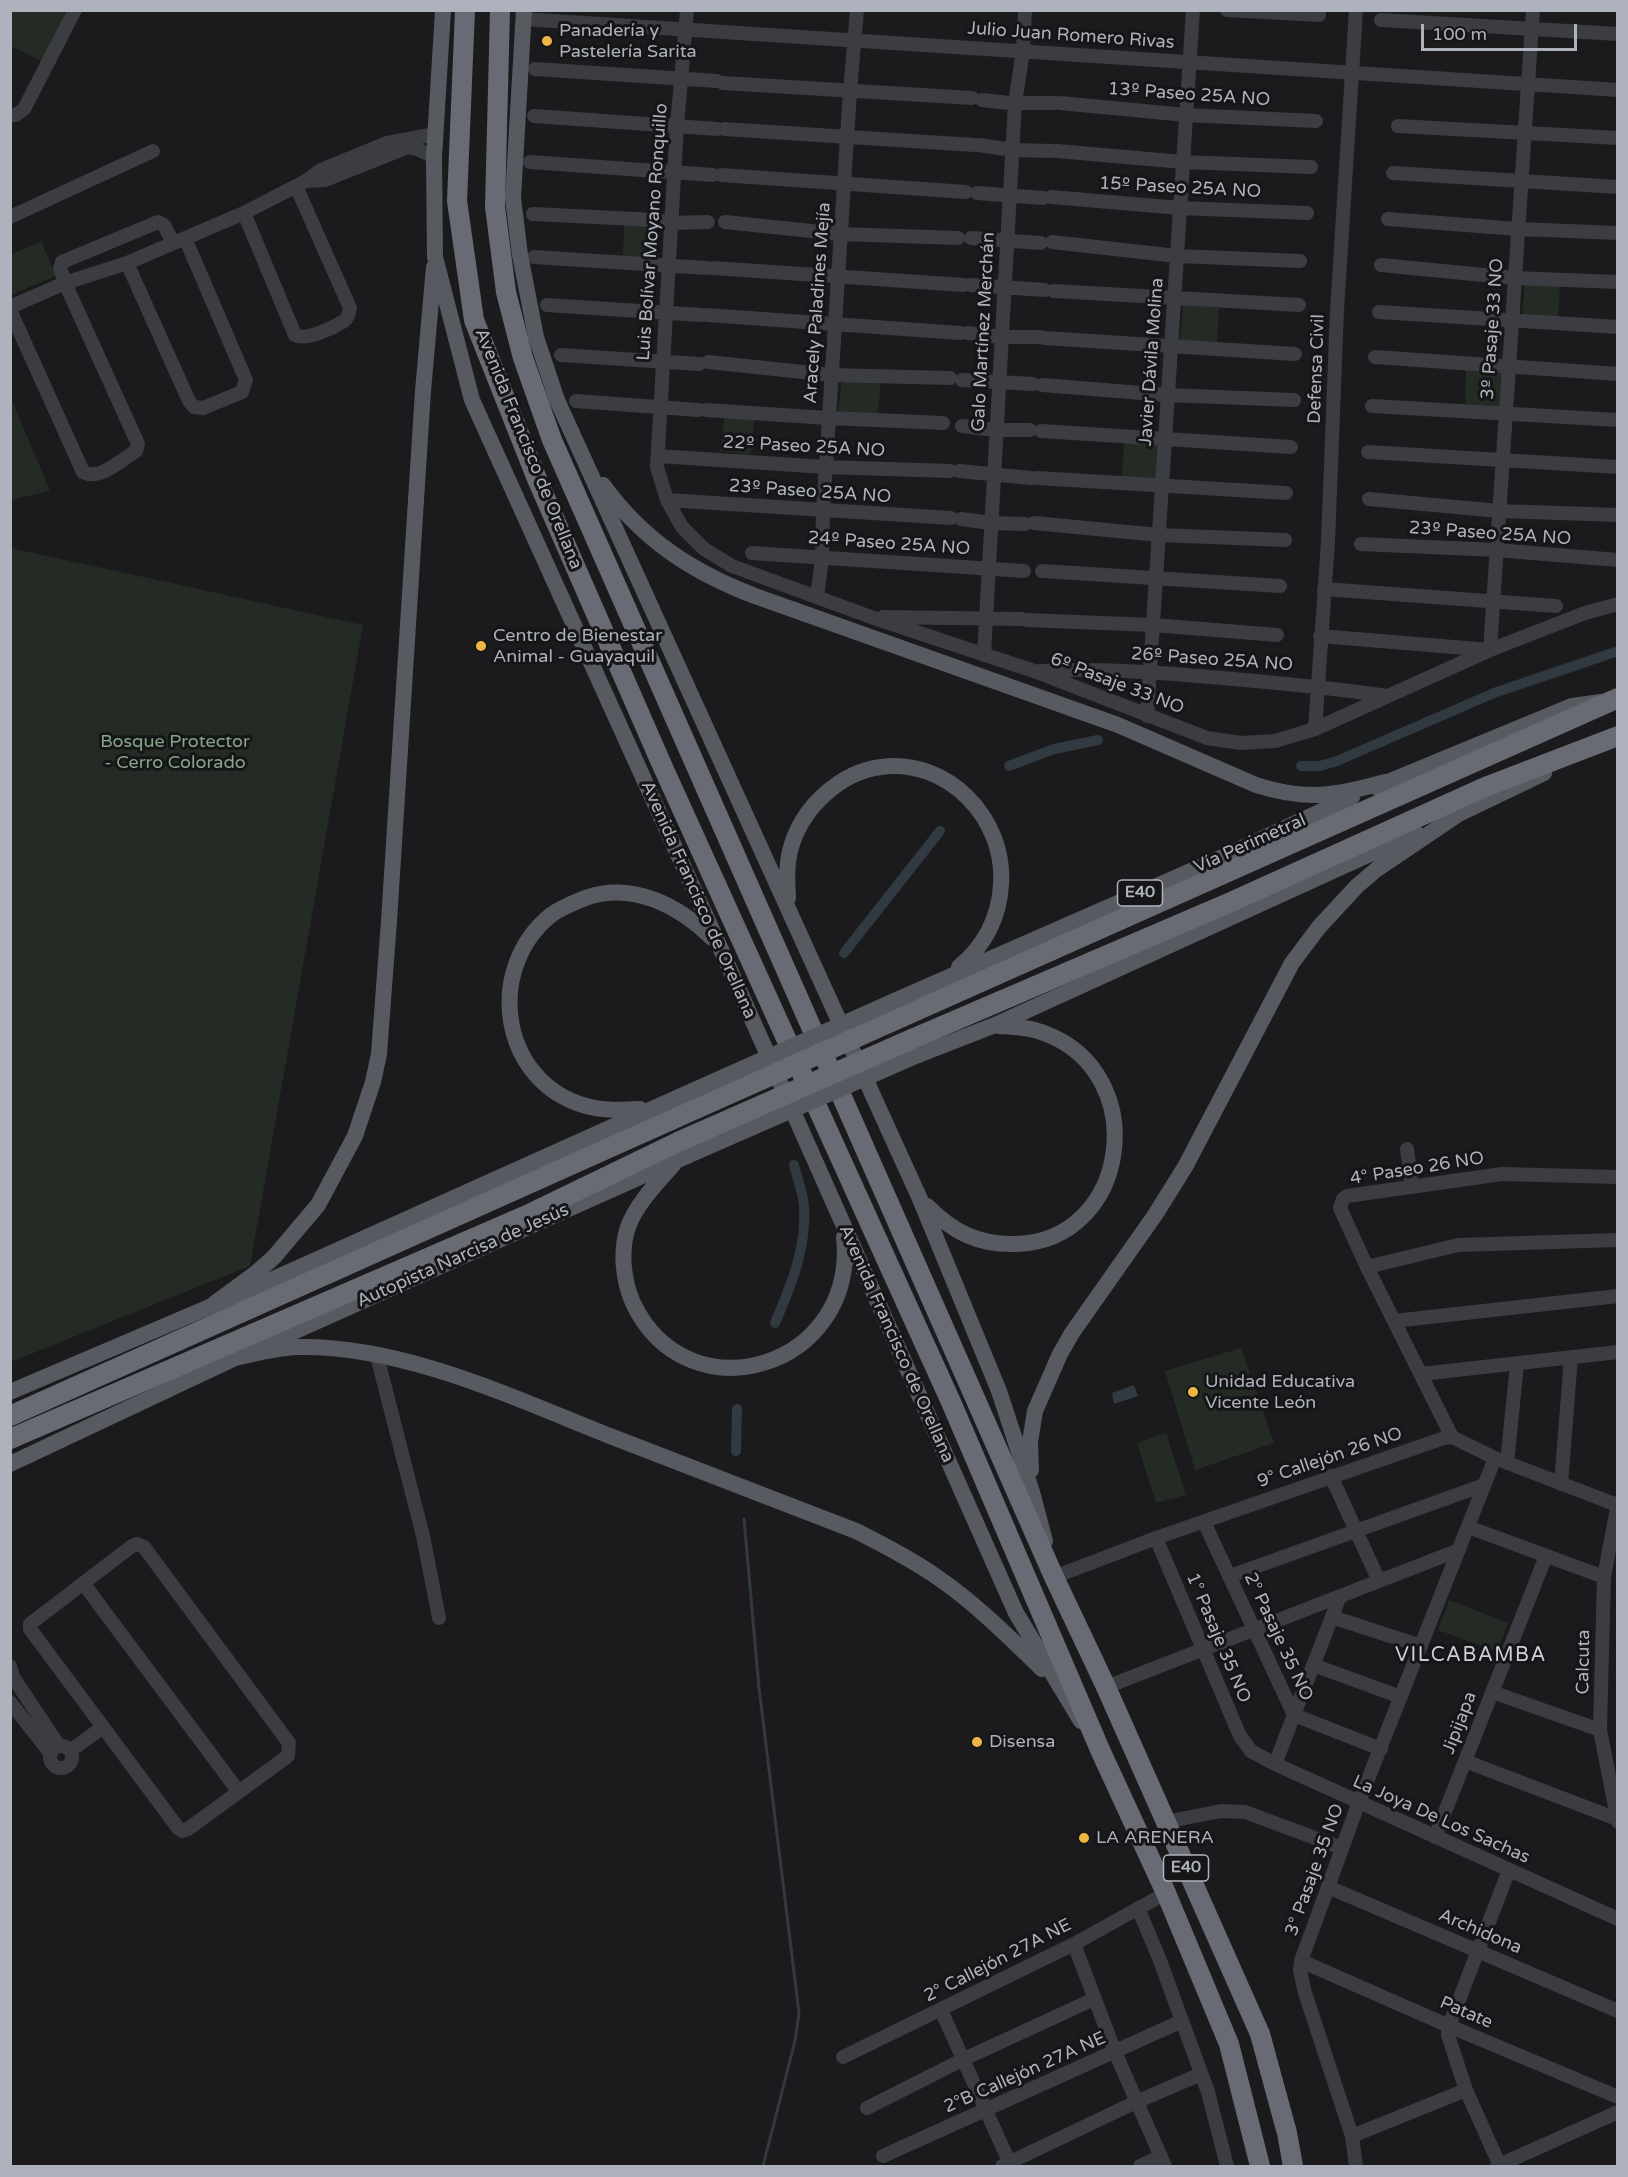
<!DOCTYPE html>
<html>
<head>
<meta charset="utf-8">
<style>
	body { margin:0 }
	#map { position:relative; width:1628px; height:2177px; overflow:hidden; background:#1b1b1d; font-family:"Varela Round",sans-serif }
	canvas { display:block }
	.frame { position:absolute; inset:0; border:12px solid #aeb2bc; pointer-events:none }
	.scale { position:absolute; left:1421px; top:24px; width:156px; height:27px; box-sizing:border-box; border:3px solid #aeb2bc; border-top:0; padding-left:8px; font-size:18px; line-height:21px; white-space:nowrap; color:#aeb2bc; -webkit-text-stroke:4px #161618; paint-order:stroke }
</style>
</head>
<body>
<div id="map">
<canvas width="1628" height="2177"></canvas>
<div class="frame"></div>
<div class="scale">100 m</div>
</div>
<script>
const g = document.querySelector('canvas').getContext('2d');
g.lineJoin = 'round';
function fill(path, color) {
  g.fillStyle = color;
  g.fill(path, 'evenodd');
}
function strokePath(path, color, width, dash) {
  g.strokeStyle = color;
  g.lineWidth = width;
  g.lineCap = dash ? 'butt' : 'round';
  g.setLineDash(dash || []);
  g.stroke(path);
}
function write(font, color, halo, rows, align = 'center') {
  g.font = font + ' "Varela Round",sans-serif';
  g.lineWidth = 6;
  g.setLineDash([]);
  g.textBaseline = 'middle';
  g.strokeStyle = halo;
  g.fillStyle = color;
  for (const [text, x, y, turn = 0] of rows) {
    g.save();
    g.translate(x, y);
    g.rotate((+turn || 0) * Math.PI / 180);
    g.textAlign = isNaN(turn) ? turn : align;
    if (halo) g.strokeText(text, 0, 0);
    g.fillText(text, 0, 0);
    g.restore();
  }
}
fill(new Path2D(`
	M 10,11 L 66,11 L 43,62 L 11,46 Z
	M 624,223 L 659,224 L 658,261 L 623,259 Z
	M 41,241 L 56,276 L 11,295 L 10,255 Z
	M 1525,282 L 1560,284 L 1558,321 L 1522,319 Z
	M 1183,305 L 1219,308 L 1217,345 L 1180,342 Z
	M 1466,370 L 1506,371 L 1503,410 L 1465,408 Z
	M 842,378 L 881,380 L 878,416 L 838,415 Z
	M 10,396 L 50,491 L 11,500 L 10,500 Z
	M 725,414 L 754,418 L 751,455 L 720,451 Z
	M 1124,441 L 1163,444 L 1160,481 L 1122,479 Z
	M 11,548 L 363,625 L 250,1266 L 11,1362 Z
	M 1241,1348 L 1274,1443 L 1195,1470 L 1165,1371 Z
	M 1166,1433 L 1186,1495 L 1156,1503 L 1137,1443 Z
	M 1449,1600 L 1508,1623 L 1497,1652 L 1438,1630 Z`), '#232b24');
fill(new Path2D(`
	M 1134,1385 L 1138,1396 L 1114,1404 L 1112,1393 Z`), '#313a41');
strokePath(new Path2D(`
	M 744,1519 L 759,1688 L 799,2013 L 795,2041 L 763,2166`), '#313a41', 3);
strokePath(new Path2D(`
	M 1009,766 L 1054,749 L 1098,740
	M 1301,766 L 1320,766 L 1337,761 L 1494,693 L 1618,651
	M 844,953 L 940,831
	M 775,1323 C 791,1286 807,1247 804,1206 C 803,1192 797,1178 794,1165
	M 736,1451 L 737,1409`), '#313a41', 10);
strokePath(new Path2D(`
	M 687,10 L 677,126 L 657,467 L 667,500 L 682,527 L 704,549 L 732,566 L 871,617 L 1034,671 L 1207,738 L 1241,743 L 1275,741 L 1315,729 L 1490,650 L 1585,613 L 1618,604
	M 1227,10 L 1319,15
	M 523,19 L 1618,90
	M 1381,20 L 1618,34
	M 535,69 L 717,81
	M 723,83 L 972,98
	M 982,100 L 1009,103 L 1054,103
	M 1060,103 L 1186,115 L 1316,121
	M 10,115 L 16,115 L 24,109 L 75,10
	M 534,116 L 717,129
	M 1398,126 L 1618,138
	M 724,129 L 974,145
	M 979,145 L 1012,150 L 1052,151
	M 1057,151 L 1183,162 L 1311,167
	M 530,162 L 713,175
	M 1393,173 L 1618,187
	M 721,175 L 966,192
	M 306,181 L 325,180 L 408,147 L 417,149 L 434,157
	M 977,193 L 1043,198
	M 1051,197 L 1180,208 L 1307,213
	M 244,213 L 295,335 C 306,341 333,328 344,321 C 348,318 349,313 350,308 L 296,186
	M 533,214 L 656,220 L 671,223 L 708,222
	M 10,217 L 153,151
	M 1388,219 L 1518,229 L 1618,233
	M 725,222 L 840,234 L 958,238
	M 971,238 L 1041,243
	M 1052,242 L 1177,256 L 1300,261
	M 534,257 L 707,268
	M 127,263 L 189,401 L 194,407 L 203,408 L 242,392 L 246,380 L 185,238
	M 1381,265 L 1514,278 L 1618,282
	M 713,268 L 964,285
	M 971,285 L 1045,290
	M 1054,291 L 1299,305
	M 547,305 L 701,315
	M 10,307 L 65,283 L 127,263 L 244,213 L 306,181 L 321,170 L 387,143 L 435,134
	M 10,310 L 83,472 C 100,481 121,460 136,451 L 138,444 L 65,283 L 60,268 L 62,262 L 158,222 L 164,225 L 173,243
	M 1379,312 L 1618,327
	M 707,315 L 960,333
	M 967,333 L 1001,337 L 1040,337
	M 1044,338 L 1295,354
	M 561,355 L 699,364
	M 1375,357 L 1618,374
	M 708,362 L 831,375 L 950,378
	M 962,380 L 1033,384
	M 1042,385 L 1167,395 L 1294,400
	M 576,401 L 698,410
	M 1372,406 L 1618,420
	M 706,410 L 828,418 L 943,423
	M 962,426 L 996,430 L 1030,430
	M 1041,431 L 1291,447
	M 1368,452 L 1618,467
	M 658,456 L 825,467 L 950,471
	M 959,471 L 1031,478
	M 1037,478 L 1286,493
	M 1369,499 L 1499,511 L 1618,515
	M 667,500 L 951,518
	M 961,519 L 991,523 L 1025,524
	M 1034,523 L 1159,535 L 1285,540
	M 1361,544 L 1496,550 L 1618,560
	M 752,553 L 1024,571
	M 1042,571 L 1280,586
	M 1324,589 L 1556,606
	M 817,597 L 822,558 L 823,511 L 850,91 L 857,10
	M 883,617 L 1022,619
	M 1027,620 L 1153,625 L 1277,635
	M 1320,636 L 1490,650 L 1533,10
	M 984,655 L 1015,103 L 1023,51 L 1025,10
	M 1040,671 C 1097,668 1153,672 1210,677 C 1269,682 1328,687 1387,696
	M 1147,716 L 1193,10
	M 1315,729 L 1328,542 L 1337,310 L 1356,10
	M 1407,1149 L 1412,1186
	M 1367,1267 L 1458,1245 L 1618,1240
	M 1394,1321 L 1618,1296
	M 377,1356 L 423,1536 L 439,1618
	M 1421,1374 L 1618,1352
	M 1452,1437 L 1367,1267 L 1340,1208 L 1343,1199 L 1347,1196 L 1502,1174 L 1618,1177
	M 1507,1463 L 1517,1364
	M 1331,1476 L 1379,1581
	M 1561,1484 L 1571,1357
	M 1618,1503 L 1604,1577 L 1600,1730 L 1618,1822
	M 1204,1522 L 1294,1715 L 1381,1749
	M 1468,1527 L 1604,1577
	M 1156,1538 L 1240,1736 L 1251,1751 L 1275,1764 L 1618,1919
	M 1230,1576 L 1484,1485
	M 1054,1577 L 1156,1538 L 1444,1438 L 1452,1437 L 1495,1458 L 1617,1505
	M 83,1583 L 239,1792
	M 1332,1617 L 1421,1646
	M 1313,1665 L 1401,1697
	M 10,1666 L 13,1677 L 59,1746
	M 1106,1687 L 1459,1550
	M 1492,1692 L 1600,1730
	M 10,1702 L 51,1754
	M50 1757a11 11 0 1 1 22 0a11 11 0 1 1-22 0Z
	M 70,1751 L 103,1727 L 30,1629 L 30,1624 L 132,1546 L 137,1544 L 144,1547 L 289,1743 L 288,1756 L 188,1829 L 182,1831 L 178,1828 L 103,1727
	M 1465,1761 L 1617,1819
	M 1275,1764 L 1340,1596
	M 1165,1822 L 1221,1811 L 1245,1812 L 1342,1848
	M 1435,1837 L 1546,1556
	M 1328,1887 L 1618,2011
	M 1138,1908 L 1159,1958 L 1208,2092 L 1227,2166
	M 1074,1944 L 1115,2052 L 1165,2166
	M 1301,1961 L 1449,2026 L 1618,2097
	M 941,2010 L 1011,2166
	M 843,2057 L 1074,1944 L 1166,1893
	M 867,2108 L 964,2059 L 1094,1999
	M 1352,2136 L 1466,2090
	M 883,2156 L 1182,2021
	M 1002,2166 L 1136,2102 L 1201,2074
	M 1140,2166 L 1161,2156
	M 1356,2166 L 1352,2136 L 1305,1993 L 1300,1970 L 1301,1961 L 1359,1802 L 1495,1458
	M 1497,2166 L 1618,2112
	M 1500,2166 L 1466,2090 L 1448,2035 L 1449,2026 L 1509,1870`), '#3c3d42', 14);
strokePath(new Path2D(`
	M 443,10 L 434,157 L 435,257 L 472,400 L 719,945 L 1016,1613 L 1081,1721
	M 524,10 L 513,198 L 520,255 L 536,337 L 557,400 L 920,1199 L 999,1391 L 1032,1492 L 1045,1541
	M 603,485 C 643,540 692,572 755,596 L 1118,725 L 1256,785 C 1306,801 1336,796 1385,782
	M 1376,787 L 1572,706 L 1601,702
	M 1448,819 L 1544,773
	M 788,898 C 787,880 786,862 792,844 C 804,806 841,772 881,767 C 948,758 1006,819 1001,885 C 999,918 984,946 959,967
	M 894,1001 L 1218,859 L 1352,797
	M 918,1055 L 995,1025 L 1416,833
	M 640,1109 C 622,1110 604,1111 586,1106 C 500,1082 484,969 551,915 C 562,907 575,902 588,897 C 634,882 679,906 712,938
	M 673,1165 C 657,1183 637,1203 628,1227 C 620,1251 623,1280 633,1303 C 688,1419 858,1368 844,1237
	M 927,1206 C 953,1232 978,1245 1016,1244 C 1130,1241 1153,1073 1044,1033 C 1029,1027 1014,1027 999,1026
	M 214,1304 L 256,1273 L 274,1257 L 318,1205 L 355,1136 L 373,1082 L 379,1054 L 389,921 L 423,391 L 434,267
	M 235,1358 C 256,1353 276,1348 298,1347 C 403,1345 514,1398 610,1436 C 692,1467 774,1499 856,1531 C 884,1545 911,1559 937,1577 C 975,1603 1009,1637 1042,1669
	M 10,1392 L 242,1293 L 663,1104
	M 10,1464 L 235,1358 L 687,1156
	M 1031,1470 L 1030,1442 L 1035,1411 L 1060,1354 L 1072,1333 L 1155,1215 L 1185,1167 L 1292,963 L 1319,927 L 1357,886 L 1377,869 L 1457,815`), '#585a61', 16);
strokePath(new Path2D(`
	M 465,10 L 457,201 L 474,320 L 537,479 L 662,765 L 951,1402 L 1101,1752 L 1166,1893 L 1229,2044 L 1260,2166
	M 500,10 L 495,207 L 506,292 L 523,358 L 552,440 L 1054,1577 L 1106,1687 L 1260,2034 L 1287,2133 L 1293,2166
	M 902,1017 L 1618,698
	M 912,1039 L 1231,902 L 1485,787 L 1618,736
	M 10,1416 L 671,1120
	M 10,1439 L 527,1215 L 680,1141`), '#686b73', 20);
strokePath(new Path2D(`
	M 663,1104 L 894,1001
	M 687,1156 L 918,1055`), '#585a61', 16);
strokePath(new Path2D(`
	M 671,1120 L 902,1017
	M 680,1141 L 912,1039`), '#686b73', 20);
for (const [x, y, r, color] of [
	[547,41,6,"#eeb542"],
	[481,646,6,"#eeb542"],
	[1193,1392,6,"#eeb542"],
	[977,1742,6,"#eeb542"],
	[1084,1838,6,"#eeb542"]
]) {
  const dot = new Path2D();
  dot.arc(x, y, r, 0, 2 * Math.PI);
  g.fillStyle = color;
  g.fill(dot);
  strokePath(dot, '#161618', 2);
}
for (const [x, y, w] of [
	[1140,893,45],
	[1186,1868,45]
]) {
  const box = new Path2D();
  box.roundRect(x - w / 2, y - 13, w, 26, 4.5);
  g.fillStyle = '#161618';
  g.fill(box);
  strokePath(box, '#aeb2bc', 1.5);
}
write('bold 16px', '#aeb2bc', null, [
	["E40",1140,893],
	["E40",1186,1868]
]);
write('18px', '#aeb2bc', '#161618', [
	["Panadería y",559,31],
	["Pastelería Sarita",559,52],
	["Centro de Bienestar",493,636],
	["Animal - Guayaquil",493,657],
	["Unidad Educativa",1205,1382],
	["Vicente León",1205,1403],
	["Disensa",989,1742],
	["LA ARENERA",1096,1838]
], 'left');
write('18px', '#aeb2bc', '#161618', [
	["Julio Juan Romero Rivas",1071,36,4],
	["13º Paseo 25A NO",1189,95,4],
	["15º Paseo 25A NO",1180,188,3],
	["Luis Bolívar Moyano Ronquillo",653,232,-86],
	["Aracely Paladines Mejía",818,303,-86],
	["3º Pasaje 33 NO",1493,329,-86],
	["Galo Martínez Merchán",984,332,-87],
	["Javier Dávila Molina",1152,362,-86],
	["Defensa Civil",1317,369,-88],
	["22º Paseo 25A NO",804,447,3],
	["Avenida Francisco de Orellana",528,449,68],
	["23º Paseo 25A NO",810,492,4],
	["23º Paseo 25A NO",1490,534,4],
	["24º Paseo 25A NO",889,544,4],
	["26º Paseo 25A NO",1212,660,4],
	["6º Pasaje 33 NO",1117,684,21],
	["Vía Perimetral",1250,844,-24],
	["Avenida Francisco de Orellana",698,900,66],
	["4° Paseo 26 NO",1417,1169,-9],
	["Autopista Narcisa de Jesús",463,1256,-24],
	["Avenida Francisco de Orellana",896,1344,66],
	["9° Callejón 26 NO",1330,1458,-19],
	["2° Pasaje 35 NO",1278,1637,65],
	["1° Pasaje 35 NO",1218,1638,67],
	["Calcuta",1584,1662,-89],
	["Jipijapa",1460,1723,-69],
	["La Joya De Los Sachas",1441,1820,24],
	["3° Pasaje 35 NO",1315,1870,-70],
	["Archidona",1480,1932,23],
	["2° Callejón 27A NE",998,1961,-27],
	["Patate",1466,2013,23],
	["2°B Callejón 27A NE",1025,2073,-24]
]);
write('18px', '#86a688', '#161618', [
	["Bosque Protector",175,742],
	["- Cerro Colorado",175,763]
]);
g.letterSpacing = '1.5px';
write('20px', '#cfd1d8', '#161618', [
	["VILCABAMBA",1471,1656]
]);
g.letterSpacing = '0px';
</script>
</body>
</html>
